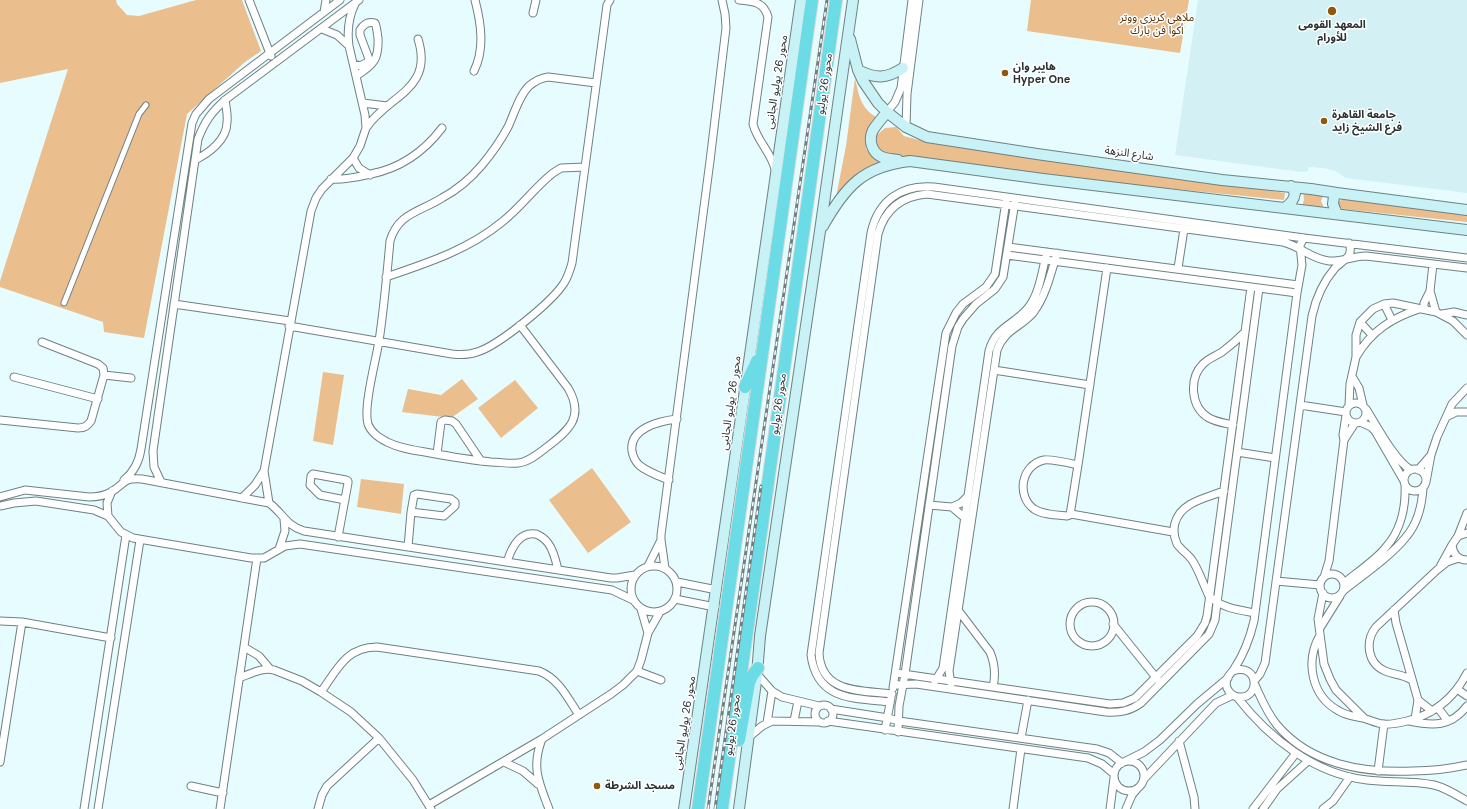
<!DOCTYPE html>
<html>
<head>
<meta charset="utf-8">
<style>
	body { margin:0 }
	canvas { display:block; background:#e7fcfe }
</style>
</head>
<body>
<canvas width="1467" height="809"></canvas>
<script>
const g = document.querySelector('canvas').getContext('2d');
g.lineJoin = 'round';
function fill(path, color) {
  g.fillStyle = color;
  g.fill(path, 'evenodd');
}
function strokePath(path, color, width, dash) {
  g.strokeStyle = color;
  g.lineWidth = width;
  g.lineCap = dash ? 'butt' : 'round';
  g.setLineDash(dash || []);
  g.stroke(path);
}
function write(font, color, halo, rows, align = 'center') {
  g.font = font + ' "DM Sans","Noto Sans Arabic",sans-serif';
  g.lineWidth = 3;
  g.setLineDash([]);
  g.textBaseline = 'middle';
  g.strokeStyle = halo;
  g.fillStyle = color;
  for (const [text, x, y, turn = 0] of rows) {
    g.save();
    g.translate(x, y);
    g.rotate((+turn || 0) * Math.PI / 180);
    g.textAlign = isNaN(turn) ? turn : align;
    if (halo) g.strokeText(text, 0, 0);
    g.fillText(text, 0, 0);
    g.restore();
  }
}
fill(new Path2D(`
	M 1198,0 L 1467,0 L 1467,193 L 1346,178 L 1335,171 L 1323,168 L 1309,167 L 1308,171 L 1301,172 L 1175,155 Z`), '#d3f1f4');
fill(new Path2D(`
	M 0,0 L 116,0 L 117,4 L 127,15 L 139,16 L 196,0 L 242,0 L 261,51 L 245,62 L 187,114 L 144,338 L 104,332 L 103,322 L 0,287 L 0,281 L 68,69 L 0,83 Z
	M 1031,0 L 1189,0 L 1180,53 L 1027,31 Z
	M 855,78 C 859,95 860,107 876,117 C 870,128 866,136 866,149 L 882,162 L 836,197 L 846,146 Z
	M 896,127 L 904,136 L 930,143 L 1184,177 L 1285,193 L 1284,200 L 1066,178 L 893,155 L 881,152 L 877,145 L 877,135 L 885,128 Z
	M 1303,191 L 1324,194 L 1321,201 L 1324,208 L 1302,206 L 1304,200 Z
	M 1346,198 L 1467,211 L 1467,222 L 1342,209 L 1339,206 L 1339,201 Z
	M 323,372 L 344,375 L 333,445 L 313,441 Z
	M 462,379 L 478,399 L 451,418 L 402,412 L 408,389 L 441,395 Z
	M 515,380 L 538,408 L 501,438 L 478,408 Z
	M 592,468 L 631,522 L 588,553 L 549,500 Z
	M 361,479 L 404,484 L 401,514 L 357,507 Z`), '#ebbe8e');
const pedestrian = new Path2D(`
	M 64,303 L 139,114 L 146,105`);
const minor = new Path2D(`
	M 249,0 L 271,56
	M 739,0 C 753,1 764,2 768,17 L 753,124 C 757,141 771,152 775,169
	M 324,12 L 326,0
	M 533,13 L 536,0
	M 322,29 L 337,35 L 349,46
	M 354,64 L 360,66 L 368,62 L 369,59 L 360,35 L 360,30 C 363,25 368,21 375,23 C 377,27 377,33 378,38 C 379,59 374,65 356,76
	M 474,71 C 485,49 481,23 475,0
	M 363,103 L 387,106
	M 887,112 L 895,102 L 901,88 L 912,0
	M 906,127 L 907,94 L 919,0
	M 366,128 C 388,95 434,90 418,39
	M 353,158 L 359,168 L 370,175
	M 195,160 C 209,153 227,140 227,122 C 228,115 226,107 225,100
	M 331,179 C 345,180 357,177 371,174 C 401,168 423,153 442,128
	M 1008,247 L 1298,285
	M 1007,255 L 1297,293
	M 1178,268 L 1184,229
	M 386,277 C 427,263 468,250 502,222 C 521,207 535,187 553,173 L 561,168 L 585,167
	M 1430,291 L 1436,312
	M 174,304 L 290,321
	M 1384,304 L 1392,320
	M 1424,309 L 1424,303 L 1430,291 L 1433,264
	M 1442,314 L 1454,312 L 1467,315
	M 1360,322 L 1372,335
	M 520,325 L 568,388 C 585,417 569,430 547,447 C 539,453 529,462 518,463 C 509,464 500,462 491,462 C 469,460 447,456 425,452 C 412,450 399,448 387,442 C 380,438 371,433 368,424 C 363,407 376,360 379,341 C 384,308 387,274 390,241 C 398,213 420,212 442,198 C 457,190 471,178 482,165 C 492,153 501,140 508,127 C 514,114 519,96 529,86 C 535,81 541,78 548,77 L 596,83
	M 289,326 L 452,354 C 461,355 469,355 477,352 C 498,346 552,302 564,283 C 568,277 570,270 572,263 L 607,5 L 610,0
	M 1356,357 C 1371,331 1392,318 1419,309
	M 994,370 L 1090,385
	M 104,375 L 131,378
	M 14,377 L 98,399
	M 1353,378 L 1359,388 L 1363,405
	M1346 413a10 10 0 1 1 20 0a10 10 0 1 1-20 0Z
	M 1300,405 L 1346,412
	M 1349,405 L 1350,384 L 1356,357 L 1356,335 L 1360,322 L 1373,309 L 1384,304 L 1393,303 L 1436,312 L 1453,321 L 1467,335
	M 1366,409 C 1377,426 1395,461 1411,470
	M 1448,416 L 1456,412 L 1467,412
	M 0,420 L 78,428 C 85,428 87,426 91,421 L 104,375 L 103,368 L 98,364 L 42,342
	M 1360,422 L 1371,427 L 1375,431 L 1404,481
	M 1233,425 C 1225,423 1216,422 1209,418 C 1190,407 1189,378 1203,364 C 1209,358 1216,356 1222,352 C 1230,346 1238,339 1245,332
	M 1344,440 L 1355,423
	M 1237,452 L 1275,458
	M 437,454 L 441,422 L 445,420 L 452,421 L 456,424 L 481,461
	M 1078,465 L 1070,515 L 1067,516 C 1057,515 1043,515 1034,509 C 1016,496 1021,465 1044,460 C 1052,459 1069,463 1078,465 L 1107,268
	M1404 480a11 11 0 1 1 22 0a11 11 0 1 1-22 0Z
	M 1418,470 L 1431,455
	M 124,480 C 134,472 139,462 141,449 L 192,123 L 196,114 L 209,99 L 340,0
	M 669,480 C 659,476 647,472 639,465 C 635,461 633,457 632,451 C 629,428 660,421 677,419
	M 161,482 L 154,467 L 153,451 L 198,139 C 205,121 211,113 225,100 L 359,0
	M 1426,482 L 1431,455 L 1437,437 L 1452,404 L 1467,388
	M 1224,491 C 1206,498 1181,502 1175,523 C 1173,530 1174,537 1177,544 C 1181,550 1188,554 1192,560 C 1199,570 1203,584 1209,596 C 1222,608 1238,610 1255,613
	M 0,497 L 25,490 L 89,497 C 96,497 104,496 111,492 C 125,484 123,477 142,479 L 269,503 C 283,513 285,525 304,531 L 611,578 L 617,578 L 635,575
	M 242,498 L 255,485 L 264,471
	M 269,503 L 264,471 L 311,211 L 316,198 L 322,189 L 353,158 L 360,146 L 366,128 L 365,115 L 349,46 C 347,31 348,18 355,4
	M 929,505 L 952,507 L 965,518
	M 0,506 L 14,503 L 36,501 L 94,510 L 108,516 L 121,532 L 133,538 L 251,558 L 264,558 L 285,546 L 300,544 L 612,590 L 633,600
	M 952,507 L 961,503 L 968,496
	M 1467,513 L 1458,536 L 1452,545 C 1453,554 1458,560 1467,560
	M 1071,514 L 1173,532
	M 108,516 L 107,503 L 112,491
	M 1458,536 L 1467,533
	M 338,537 L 348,483 L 348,481 L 346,480 L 313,474 L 311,476 L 310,485 L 320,495 L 345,500
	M 661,540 L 665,568
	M 408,547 L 411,512 L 414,495 L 417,494 L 451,499 L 455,502 L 455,506 L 444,516 L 411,512
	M 279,549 L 285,531 L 284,519
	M 507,562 C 511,549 519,531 536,534 C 541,536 545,539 548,543 C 554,551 556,561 558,570
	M 1441,565 L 1452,545
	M631 589a23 23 0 1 1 46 0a23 23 0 1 1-46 0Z
	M 648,566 L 661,540 L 661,535 L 710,161 L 726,28 L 725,14 L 722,0
	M1320 586a12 12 0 1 1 24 0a12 12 0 1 1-24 0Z
	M 1324,577 L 1329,561 L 1344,440 L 1343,435 L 1346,415
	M 1276,581 L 1320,585
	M 677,582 L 717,590
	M 1344,583 C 1356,573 1377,559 1386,547 C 1401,530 1406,506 1405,484
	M 1343,591 C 1363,575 1390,557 1406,537 C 1418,523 1422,505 1423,488
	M 1323,593 L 1318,619 L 1324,664 L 1330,679 L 1336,690 L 1364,718
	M 675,599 L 715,607
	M1070 624a22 22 0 1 1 44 0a22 22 0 1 1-44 0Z
	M 641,609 L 648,633
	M 958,610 L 990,652 C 995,664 996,674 993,687
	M 1394,610 L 1396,623 L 1418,700 L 1415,719
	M 0,621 L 22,622 L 111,638
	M 1113,624 L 1158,680
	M 1320,628 L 1340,596
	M 1320,635 C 1305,661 1311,696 1339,711 C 1347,716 1354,716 1363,718 C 1370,720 1376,723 1383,724 C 1391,725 1399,723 1407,721 C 1435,714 1454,698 1467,673
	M 244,647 L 259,656 L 270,669
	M 637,671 L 661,680
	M 1233,671 C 1259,662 1261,699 1239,697 C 1234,697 1229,693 1227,688 C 1226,685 1226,682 1227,679 C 1228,675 1232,673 1234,669 C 1244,654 1250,638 1254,621 L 1297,293 L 1302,265 L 1300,245 L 1304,238
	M 896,673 L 1110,704 L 1123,703 L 1135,698 L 1197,636 L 1205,623 L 1207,616 L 1251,287
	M 757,674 L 772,691 L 782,697 L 819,706
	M 239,678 C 250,674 263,667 274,670 L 302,681 L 321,692 L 351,712 L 379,738 L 413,780 L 431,809
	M 1412,680 C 1402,674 1394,675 1385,671 C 1367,663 1365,641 1376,627 L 1437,570 L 1447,562 L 1459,558
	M 935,681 L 943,668 L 989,351 C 996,326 1013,326 1028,308 C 1040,293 1042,270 1047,252
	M 1254,681 L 1260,674 L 1265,663 L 1312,316 C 1316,298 1323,282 1335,268 C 1339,264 1346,260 1349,255 C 1351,251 1351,248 1349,243
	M 951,684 L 949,671 L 997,350 C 1005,329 1020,328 1033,313 C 1046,296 1051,273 1057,253
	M 894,685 L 916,684 L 1106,712 C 1120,713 1130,711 1141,703 L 1209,634 L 1215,620 L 1217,603 L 1259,288
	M 1255,685 C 1261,698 1267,713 1277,725 C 1311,765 1363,773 1413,771 C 1431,771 1449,769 1467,765
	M 893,688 L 946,333 L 956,313 L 963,304 L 986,287 L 995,274 L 1006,201
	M 1457,689 L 1467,696
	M 321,692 C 337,670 346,647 377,647 L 539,671 C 559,679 567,697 579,715
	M 892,694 C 861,690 821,694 819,653 L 878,234 C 885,209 902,196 927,194 L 1283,242 C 1300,246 1311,259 1329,261 C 1342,262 1353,256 1366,256 L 1467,268
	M 1237,697 C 1269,738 1314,774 1367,780 C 1389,783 1412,780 1434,785 C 1446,788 1457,795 1467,801
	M 1418,700 L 1432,711
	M 890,702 C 854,698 817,701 811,655 L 871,233 C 878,201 901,184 934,187 L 1304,238 L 1467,258
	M815 714a9 9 0 1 1 18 0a9 9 0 1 1-18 0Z
	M 1438,708 L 1448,721
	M 831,709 L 888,718 L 899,721 L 1097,749 L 1109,753 L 1122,763
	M 794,721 L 798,701
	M 828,721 L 1088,758 L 1102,764 L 1114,774
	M 1409,721 C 1433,726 1451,727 1467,706
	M 767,723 L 772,691
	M 885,730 L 891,698
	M 898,732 L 899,706 L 905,674 L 952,346 L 958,327 L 963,319 L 976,304 L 995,289 L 1003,277 L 1015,202
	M 749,737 L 762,726 L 772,721 L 820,722
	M 1021,738 L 1028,700
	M 542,739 C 531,767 539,783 549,809
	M 1179,741 L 1194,797 L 1195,809
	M 1126,761 L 1144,752 L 1160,740 L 1197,704 L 1228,678
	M1114 776a15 15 0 1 1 30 0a15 15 0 1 1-30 0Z
	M 0,762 L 22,622
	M 504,762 L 523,771 L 538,784
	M 1378,771 L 1384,724
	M 1144,779 L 1216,703 L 1233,695
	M 191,786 L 223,793
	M 429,805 L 542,739 L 611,694 L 623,685 L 637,671 L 641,660 L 648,633 L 660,612
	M 84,809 L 126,535
	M 98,809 L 140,540
	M 220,809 L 257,558
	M 318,809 L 322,795 L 327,786 L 379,738
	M 1013,809 L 1021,749
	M 1110,809 L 1114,778
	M 1126,809 L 1132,795 L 1137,789
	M 1253,809 L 1296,753
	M 1263,809 L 1277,789 L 1308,761
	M 1323,809 L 1333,801 L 1350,777`);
const secondary = new Path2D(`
	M 850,39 L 858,70 L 863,81 L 878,103 L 887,112 L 906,127 L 927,137 L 1037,154 L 1222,180 L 1311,189 L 1337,193 L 1467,210
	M 858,70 C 876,79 886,79 903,68
	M 887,112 C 882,118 877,124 873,130 C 868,140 872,153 882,157 C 887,159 893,159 898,160
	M 1286,207 C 1291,203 1294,200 1295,193 L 1291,186
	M 1337,214 L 1333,204 L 1334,196 L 1337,193
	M 823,226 C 845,187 863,166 910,161 L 1043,179 L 1467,230
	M 684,809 C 724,539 762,270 801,0
	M 739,809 L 757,674 L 760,636 L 820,231 L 853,0`);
const trunk = new Path2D(`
	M 745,387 L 757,361
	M 739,740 L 749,683 L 752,676 L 758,668
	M 698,809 L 812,0
	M 722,809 L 836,0`);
strokePath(pedestrian, '#6f8183', 7);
strokePath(minor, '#6f8183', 9);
strokePath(secondary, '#6f8183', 12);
strokePath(trunk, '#d8dada', 14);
strokePath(pedestrian, '#fff', 5);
strokePath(minor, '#fff', 7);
strokePath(secondary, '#c8f2f6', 10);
strokePath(trunk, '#6bdce6', 12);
const rail = new Path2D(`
	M 708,809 L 827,0
	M 715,809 L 761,486`);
strokePath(rail, '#727f80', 3);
strokePath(rail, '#fff', 1.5, [4.5]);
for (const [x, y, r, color] of [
	[1332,11,5,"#8f590d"],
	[1005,73,4,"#8f590d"],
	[1324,121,4,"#8f590d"],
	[597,786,4,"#8f590d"]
]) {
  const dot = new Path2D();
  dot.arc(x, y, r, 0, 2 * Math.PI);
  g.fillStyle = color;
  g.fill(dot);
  strokePath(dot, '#fff', 1.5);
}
write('11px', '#523207', '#fff', [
	["ملاهى كريزى ووتر",1157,18],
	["أكوا فن بارك",1157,31]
]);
write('bold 11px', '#293131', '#fff', [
	["المعهد القومى",1332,25,"center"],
	["للأورام",1332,38,"center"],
	["هايبر وان",1013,67],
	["Hyper One",1013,80],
	["جامعة القاهرة",1332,115],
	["فرع الشيخ زايد",1332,128],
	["مسجد الشرطة",605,786]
], 'left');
write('11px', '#293131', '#fff', [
	["محور 26 يوليو الجانبى",777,82,-81],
	["محور 26 يوليو",825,84,-82],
	["شارع النزهة",1129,154,8],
	["محور 26 يوليو الجانبى",731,403,-82],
	["محور 26 يوليو",779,404,-82],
	["محور 26 يوليو الجانبى",685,723,-81],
	["محور 26 يوليو",733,725,-82]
]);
</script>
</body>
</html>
